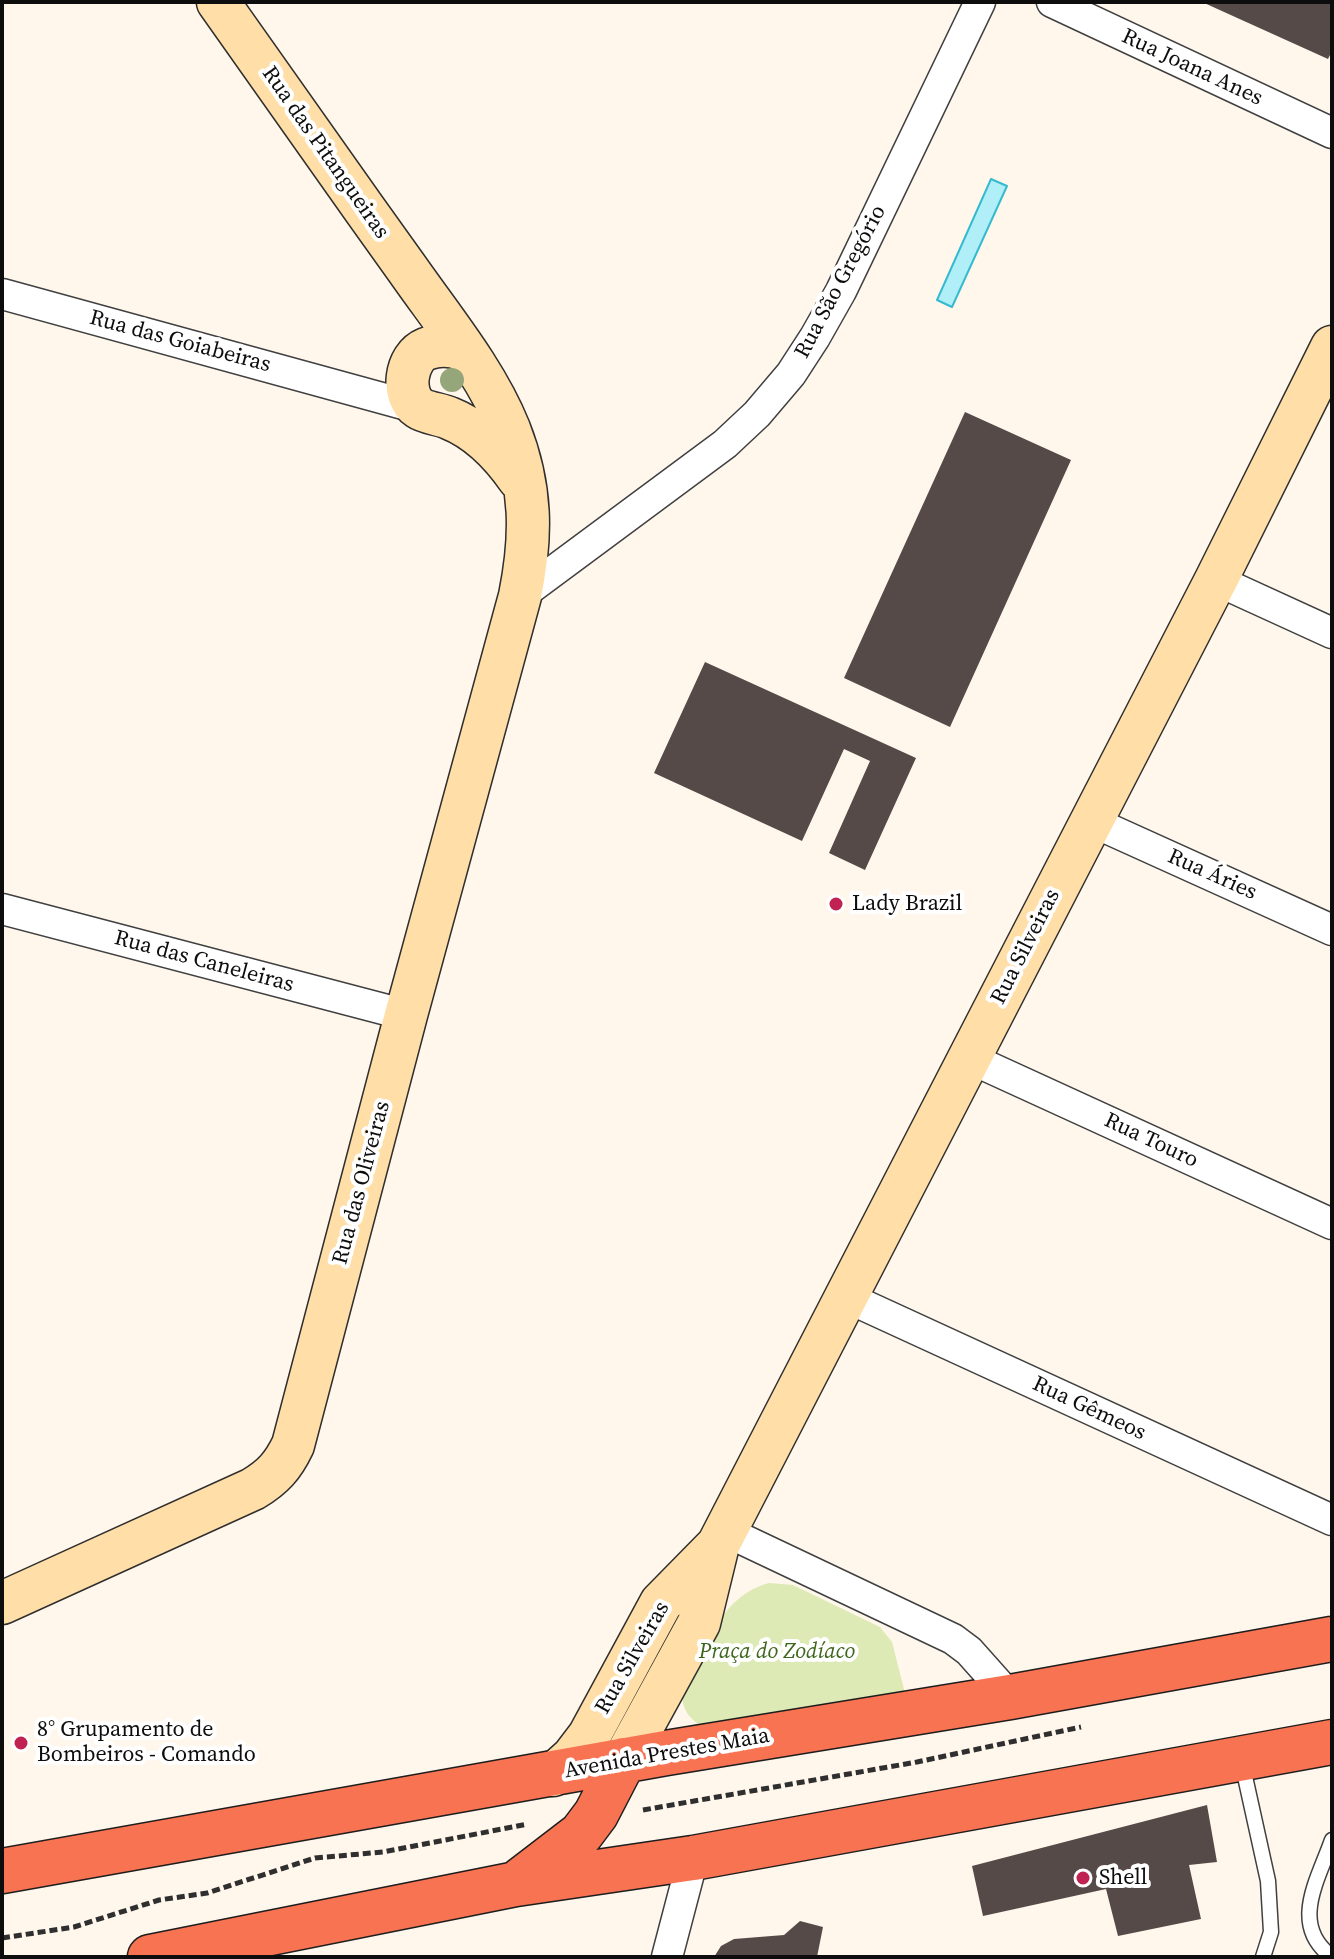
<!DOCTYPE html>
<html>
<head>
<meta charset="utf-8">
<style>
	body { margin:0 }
	#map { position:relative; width:1334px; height:1959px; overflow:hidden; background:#fff7ec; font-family:"Source Serif 4",serif }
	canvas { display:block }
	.frame { position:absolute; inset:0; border:4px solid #0d0d0d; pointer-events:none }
</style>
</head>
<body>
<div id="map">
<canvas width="1334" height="1959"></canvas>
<div class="frame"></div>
</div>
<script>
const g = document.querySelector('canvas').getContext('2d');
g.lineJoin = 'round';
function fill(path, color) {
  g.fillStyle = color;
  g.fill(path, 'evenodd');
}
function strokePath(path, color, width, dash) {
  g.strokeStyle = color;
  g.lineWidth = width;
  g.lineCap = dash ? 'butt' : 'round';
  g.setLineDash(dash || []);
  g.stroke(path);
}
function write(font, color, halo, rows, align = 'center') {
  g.font = font + ' "Source Serif 4",serif';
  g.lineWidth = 8;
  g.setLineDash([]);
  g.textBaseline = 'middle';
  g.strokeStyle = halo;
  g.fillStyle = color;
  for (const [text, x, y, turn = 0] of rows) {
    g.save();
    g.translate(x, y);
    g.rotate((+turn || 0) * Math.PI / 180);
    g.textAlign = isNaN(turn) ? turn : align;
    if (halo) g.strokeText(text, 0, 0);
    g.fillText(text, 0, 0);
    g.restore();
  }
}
fill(new Path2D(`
	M 769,1583 L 793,1585 L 880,1627 L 892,1642 L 906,1697 L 703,1728 C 690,1718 683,1712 682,1695 C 703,1653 719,1596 769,1583 Z`), '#deeab5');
const water = new Path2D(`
	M 991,179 L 1007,186 L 952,307 L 937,300 Z`);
fill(water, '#b0eff7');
strokePath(water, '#35bad0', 2);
fill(new Path2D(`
	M 1202,2 L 1332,2 L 1332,51 L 1328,59 Z
	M 965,412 L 1071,460 L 950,727 L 844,678 Z
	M 705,662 L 916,758 L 865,870 L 829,853 L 870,761 L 844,749 L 802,841 L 654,773 Z
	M 1207,1805 L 1217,1862 L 1189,1865 L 1201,1919 L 1118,1936 L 1106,1889 L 983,1916 L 972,1866 Z
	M 800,1921 L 823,1927 L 817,1957 L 714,1957 L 721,1946 L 734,1939 L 784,1935 Z`), '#564a49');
const lane = new Path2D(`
	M 1242,1763 L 1268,1881 L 1271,1932 L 1263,1957
	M 1332,1957 C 1289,1925 1318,1880 1332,1840`);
const street = new Path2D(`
	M 1052,2 L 1332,133
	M 2,294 L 418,408
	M 1216,580 L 1332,633
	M 520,596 L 725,444 L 757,414 L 791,374 L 815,337 L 841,291 L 980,2
	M 1091,821 L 1332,930
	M 2,909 L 406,1015
	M 969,1058 L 1332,1224
	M 846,1297 L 1332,1520
	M 725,1531 L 953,1639 L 969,1651 L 1010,1697
	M 667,1957 L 693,1858`);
const secondary = new Path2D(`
	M 462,349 C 450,345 439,344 426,349 C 406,357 400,395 419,408 C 426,413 440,414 449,418 C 479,430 501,453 519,479
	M 2,1603 L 253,1489 C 273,1477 283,1466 293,1445 L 406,1015 L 520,596 C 532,536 532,487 509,429 C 486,372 443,320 408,270 C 344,181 281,91 218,2
	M 624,1760 L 699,1623 L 718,1545 L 1216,580 L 1332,347
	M 553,1775 L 573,1757 L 589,1736 L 661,1603 L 717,1546`);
const highway = new Path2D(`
	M 2,1871 L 666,1753 L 1010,1697 L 1332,1639
	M 521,1880 L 581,1834 L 596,1814 L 624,1760
	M 150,1957 L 516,1884 L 693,1858 L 1332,1742`);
strokePath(lane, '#404040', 17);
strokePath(street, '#404040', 33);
strokePath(secondary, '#2f2f2f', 45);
strokePath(highway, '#1e1e1e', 47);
strokePath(new Path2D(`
	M 643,1810 L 917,1762 L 1081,1727
	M 2,1938 L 74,1927 L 159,1900 L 207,1893 L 315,1858 L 383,1852 L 528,1824`), '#2f2f2f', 5, [8, 4]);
strokePath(lane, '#fff', 14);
strokePath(street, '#fff', 30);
strokePath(secondary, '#ffdfa7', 42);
strokePath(highway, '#f87352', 44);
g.fillStyle = '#95a77a';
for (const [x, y] of [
	[452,380]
]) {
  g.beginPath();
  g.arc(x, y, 12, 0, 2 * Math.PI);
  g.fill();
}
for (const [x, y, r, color] of [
	[836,904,8,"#c02251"],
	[21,1743,8,"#c02251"],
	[1083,1878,8,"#c02251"]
]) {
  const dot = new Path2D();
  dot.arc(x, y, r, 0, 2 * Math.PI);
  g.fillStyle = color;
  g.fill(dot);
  strokePath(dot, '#fff', 3);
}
write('22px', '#0d0d0d', '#fff', [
	["Rua Joana Anes",1192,68,25],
	["Rua das Pitangueiras",325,153,55],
	["Rua São Gregório",841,282,-62],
	["Rua das Goiabeiras",180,342,15],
	["Rua Áries",1212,875,24],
	["Rua Silveiras",1026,947,-63],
	["Rua das Caneleiras",204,962,15],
	["Rua Touro",1151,1141,25],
	["Rua das Oliveiras",362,1183,-75],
	["Rua Gêmeos",1089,1409,25],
	["Rua Silveiras",633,1658,-60],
	["Avenida Prestes Maia",667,1754,-10]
]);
write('22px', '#0d0d0d', '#fff', [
	["Lady Brazil",852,904],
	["8° Grupamento de",37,1730],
	["Bombeiros - Comando",37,1755],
	["Shell",1099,1878]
], 'left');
write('italic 22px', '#3e661c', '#fff', [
	["Praça do Zodíaco",777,1652]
]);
</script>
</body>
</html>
